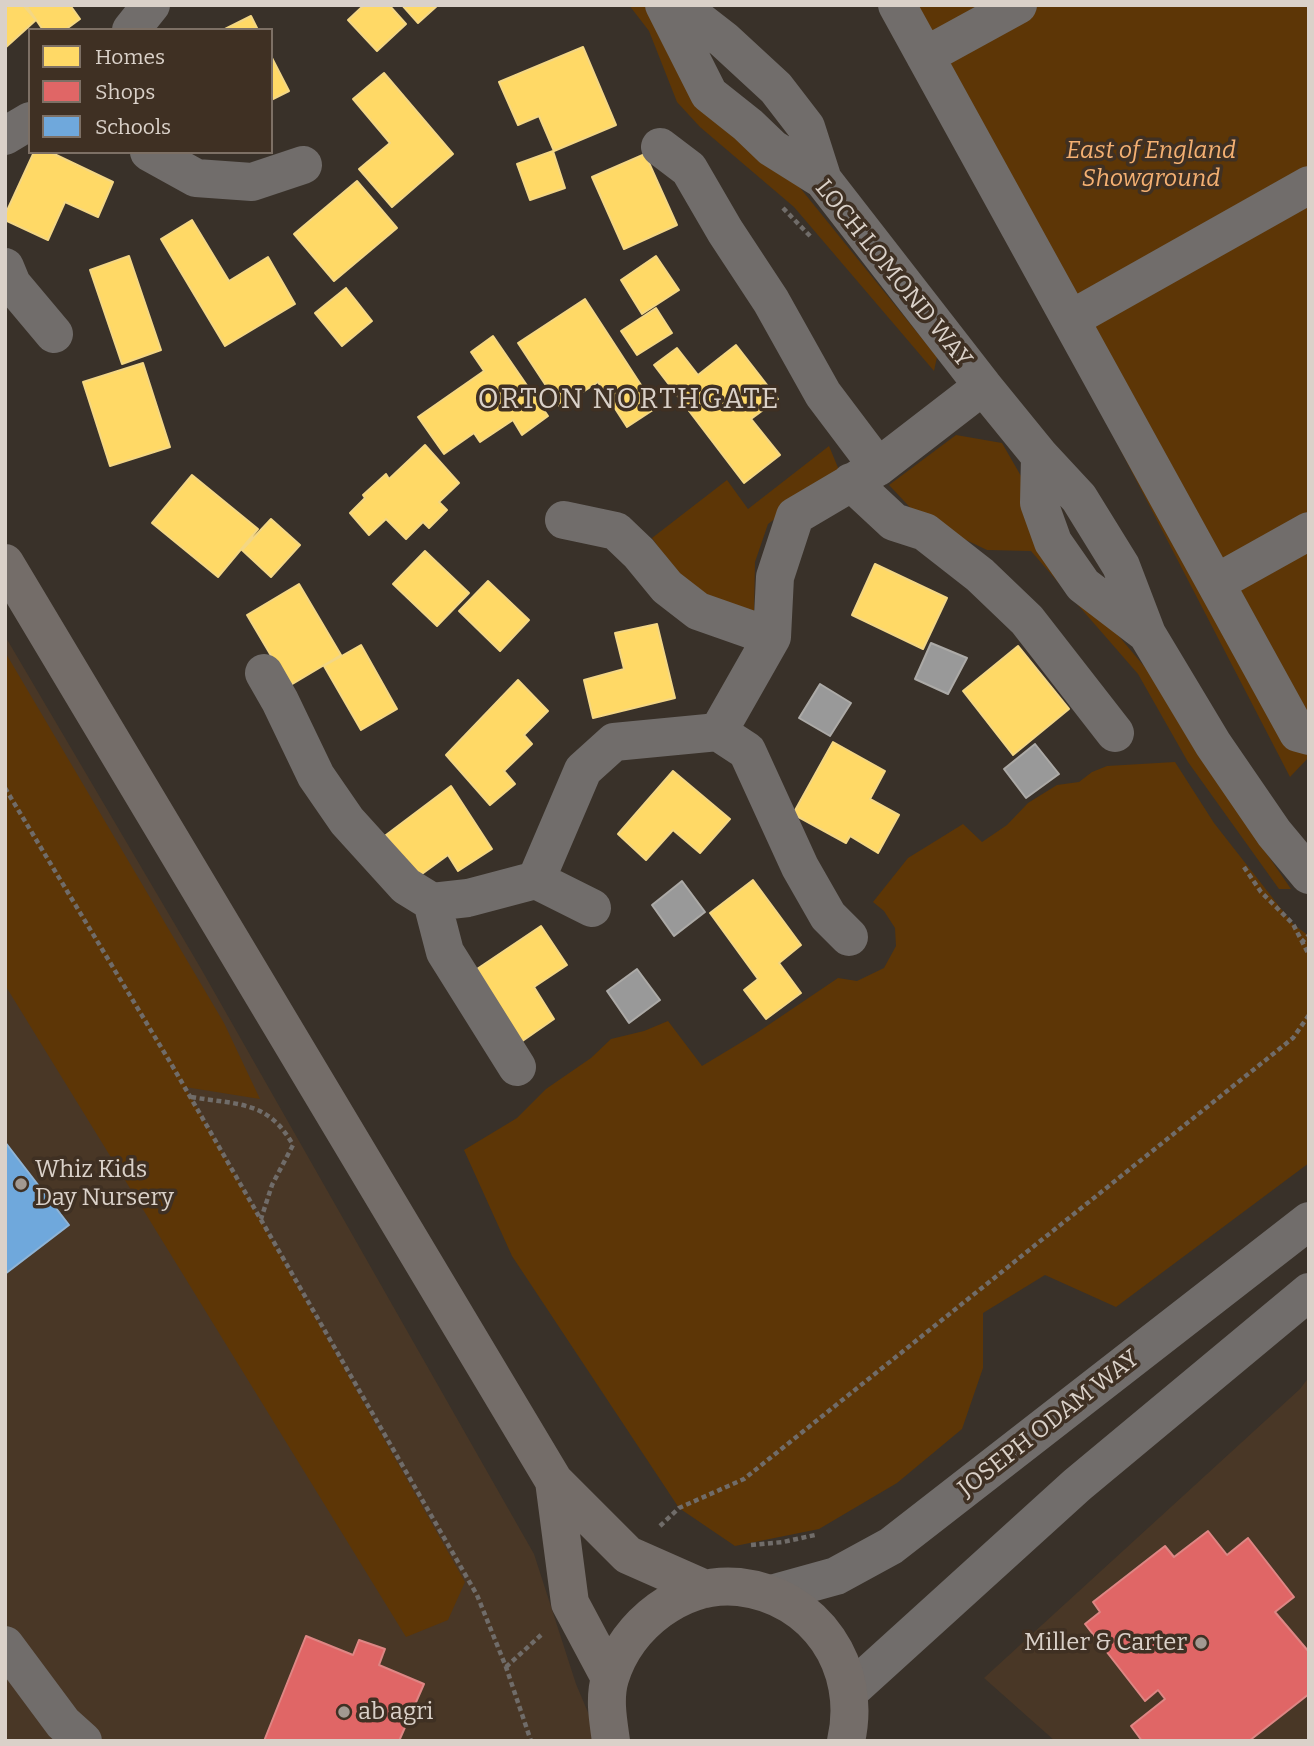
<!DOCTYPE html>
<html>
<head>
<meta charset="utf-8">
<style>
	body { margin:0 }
	#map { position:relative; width:1314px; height:1746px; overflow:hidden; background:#393129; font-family:Bitter,serif }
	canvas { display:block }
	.frame { position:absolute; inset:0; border:7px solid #dad1c9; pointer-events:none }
	.legend { position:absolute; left:28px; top:28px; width:245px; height:126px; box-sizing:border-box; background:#3f3023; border:2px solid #7d7065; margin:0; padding:9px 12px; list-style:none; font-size:21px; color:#dad1c9 }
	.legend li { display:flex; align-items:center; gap:14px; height:35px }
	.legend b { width:35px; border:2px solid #7d7065 }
</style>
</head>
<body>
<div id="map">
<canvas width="1314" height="1746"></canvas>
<div class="frame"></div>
<ul class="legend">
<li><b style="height:19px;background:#ffd966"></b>Homes</li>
<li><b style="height:19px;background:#e06666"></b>Shops</li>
<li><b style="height:19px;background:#6fa8dc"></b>Schools</li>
</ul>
</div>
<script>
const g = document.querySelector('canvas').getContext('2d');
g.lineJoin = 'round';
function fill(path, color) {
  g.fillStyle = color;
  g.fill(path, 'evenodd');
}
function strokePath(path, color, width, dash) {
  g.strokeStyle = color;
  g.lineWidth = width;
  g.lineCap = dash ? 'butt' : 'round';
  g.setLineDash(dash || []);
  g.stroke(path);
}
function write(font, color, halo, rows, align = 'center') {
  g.font = font + ' Bitter,serif';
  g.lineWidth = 7;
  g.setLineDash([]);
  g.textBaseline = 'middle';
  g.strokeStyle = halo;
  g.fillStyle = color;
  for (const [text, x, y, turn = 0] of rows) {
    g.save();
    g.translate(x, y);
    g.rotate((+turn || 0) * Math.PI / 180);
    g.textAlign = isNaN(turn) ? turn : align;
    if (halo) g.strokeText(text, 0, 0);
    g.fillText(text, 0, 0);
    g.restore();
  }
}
fill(new Path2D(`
	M 5,636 L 200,967 L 534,1554 L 576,1684 L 600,1741 L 5,1741 Z
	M 1309,1377 L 1309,1741 L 1055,1741 L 984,1678 L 1300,1389 Z`), '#493726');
fill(new Path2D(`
	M 629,5 L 652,5 L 937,357 L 934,371 L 794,207 L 700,127 L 677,102 L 649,31 Z
	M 890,5 L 1309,5 L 1309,757 L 1290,777 Z
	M 956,435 L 1002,443 L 1101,615 L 1165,691 L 1208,768 L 1291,889 L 1279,889 L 1188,762 L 1138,674 L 1031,551 L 987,550 L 920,518 L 889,485 Z
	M 829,446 L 839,470 L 768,524 L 755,562 L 754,611 L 705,597 L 674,570 L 652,538 L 727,480 L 748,509 Z
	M 5,652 L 224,1023 L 260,1099 L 185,1087 L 465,1582 L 448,1620 L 406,1637 L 5,985 Z
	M 1175,762 L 1214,823 L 1293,924 L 1309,936 L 1309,1163 L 1116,1307 L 1045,1275 L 983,1313 L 983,1368 L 962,1429 L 897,1483 L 819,1529 L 735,1546 L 679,1508 L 512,1256 L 464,1150 L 517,1118 L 546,1089 L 591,1058 L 611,1039 L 644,1031 L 668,1021 L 702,1066 L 755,1034 L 838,978 L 857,981 L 884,968 L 896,946 L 895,928 L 884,911 L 873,902 L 908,858 L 963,824 L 982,842 L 1007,825 L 1028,803 L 1057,785 L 1079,782 L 1092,772 L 1107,766 Z`), '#5d3606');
const homes = new Path2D(`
	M 5,5 L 23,5 L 36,20 L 5,48 Z
	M 26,5 L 70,5 L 80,19 L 65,30 L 43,30 Z
	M 364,5 L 389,5 L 406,24 L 377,51 L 348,20 Z
	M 402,5 L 438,5 L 418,23 Z
	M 251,16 L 258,30 L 223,30 Z
	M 583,47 L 616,125 L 554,151 L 539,116 L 518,125 L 499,82 Z
	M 271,56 L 289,91 L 271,100 Z
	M 384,73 L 453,154 L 392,207 L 359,169 L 390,143 L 353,99 Z
	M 553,151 L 565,188 L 530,200 L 517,164 Z
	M 34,152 L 50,152 L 113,182 L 98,217 L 65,202 L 48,240 L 5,220 L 5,215 Z
	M 645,154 L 677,225 L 624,249 L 592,177 Z
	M 357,181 L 397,228 L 334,281 L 294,234 Z
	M 192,220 L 229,281 L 268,257 L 295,304 L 225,346 L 161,239 Z
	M 129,256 L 161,350 L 122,364 L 90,270 Z
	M 656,256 L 679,290 L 642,314 L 621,280 Z
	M 346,288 L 372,321 L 342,346 L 315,313 Z
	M 585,299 L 656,408 L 627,427 L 598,382 L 560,407 L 518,343 Z
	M 656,308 L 672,333 L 637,355 L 621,331 Z
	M 493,336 L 548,416 L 522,435 L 513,420 L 480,442 L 474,433 L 444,454 L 418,417 L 484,371 L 471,352 Z
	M 736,345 L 778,399 L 751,419 L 780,455 L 744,483 L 654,365 L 677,348 L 698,375 Z
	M 143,363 L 170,447 L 110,466 L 83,382 Z
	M 425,445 L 459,483 L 439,502 L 447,510 L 429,528 L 423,522 L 406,539 L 386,519 L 369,535 L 350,513 L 365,498 L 363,495 L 386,474 L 389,479 Z
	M 192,475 L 258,529 L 218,577 L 152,523 Z
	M 271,519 L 300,545 L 271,577 L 242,550 Z
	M 425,551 L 469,593 L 437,626 L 393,584 Z
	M 875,564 L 947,598 L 923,649 L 852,615 Z
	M 488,581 L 529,620 L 500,651 L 459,611 Z
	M 299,584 L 341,655 L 289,686 L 247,615 Z
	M 657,624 L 675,698 L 593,718 L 584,680 L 624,669 L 615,633 Z
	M 361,645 L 397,709 L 361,730 L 324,666 Z
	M 1018,646 L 1069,709 L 1013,755 L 963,691 Z
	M 518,680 L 548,711 L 524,735 L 532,744 L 504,771 L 515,784 L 490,805 L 446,755 Z
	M 833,742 L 885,771 L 870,799 L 899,815 L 878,853 L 850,836 L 846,843 L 793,814 Z
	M 673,771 L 730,819 L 700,853 L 673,830 L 646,860 L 618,834 Z
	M 451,786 L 492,849 L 458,871 L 448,855 L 415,879 L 386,835 Z
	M 753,880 L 801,945 L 779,963 L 801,993 L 766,1019 L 744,990 L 758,979 L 710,913 Z
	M 541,926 L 567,965 L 534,987 L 554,1019 L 521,1042 L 477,969 Z`);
fill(homes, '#ffd966');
strokePath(homes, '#f4d784', 2);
const shops = new Path2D(`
	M 1208,1531 L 1227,1555 L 1248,1538 L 1294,1597 L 1275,1612 L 1309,1652 L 1309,1694 L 1249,1741 L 1142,1741 L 1131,1726 L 1165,1699 L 1158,1690 L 1145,1701 L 1085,1624 L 1100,1612 L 1093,1602 L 1165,1546 L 1174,1557 Z
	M 306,1636 L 353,1655 L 359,1640 L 385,1649 L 379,1665 L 424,1684 L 399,1741 L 264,1741 Z`);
fill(shops, '#e06666');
strokePath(shops, '#de8684', 2);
const schools = new Path2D(`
	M 5,1142 L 69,1225 L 5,1274 Z`);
fill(schools, '#6fa8dc');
strokePath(schools, '#8fb4d6', 2);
const industry = new Path2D(`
	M 931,643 L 967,658 L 948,694 L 915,679 Z
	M 820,684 L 851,703 L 830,736 L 799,718 Z
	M 1035,744 L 1059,774 L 1026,798 L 1004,769 Z
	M 682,881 L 705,912 L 674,936 L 652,905 Z
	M 637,969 L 660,1000 L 629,1023 L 607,991 Z`);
fill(industry, '#999');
strokePath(industry, '#acaaa7', 2);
strokePath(new Path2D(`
	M 783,208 L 811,237
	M 5,788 L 173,1067 L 477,1595 L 506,1667 L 531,1741
	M 1244,867 L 1261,892 L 1293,924 L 1309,955
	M 1301,943 L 1309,935
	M 191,1097 C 237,1105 268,1100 293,1145 L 272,1185 L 261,1219
	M 660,1526 L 679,1508 L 744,1479 L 1293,1038 L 1309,1015
	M 751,1545 L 783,1542 L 815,1535
	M 506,1667 L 541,1635`), '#706c69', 4.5, [5, 3.5]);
strokePath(new Path2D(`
	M 664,5 L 709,94 L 748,125 L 772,148 L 823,180 L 983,386 L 1040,456 L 1079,498 L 1121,566 L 1147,634 L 1213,744 L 1274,833 L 1309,875
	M 679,5 L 724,40 L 776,88 L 806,127 L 823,180
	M 897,5 L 1298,733 L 1309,736
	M 131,30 L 151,5
	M 925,56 L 1018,5
	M 5,136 L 30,121
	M 660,147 L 689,169 L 725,231 L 771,301 L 823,394 L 878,467
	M 149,152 L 196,178 L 252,182 L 303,165
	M 5,267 L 12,284 L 54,334
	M 1071,319 L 1309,185
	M 1040,456 L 1039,503 L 1053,542 L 1083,585 L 1147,634
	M 851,482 L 894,522 L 925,532 L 980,575 L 1027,620 L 1115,733
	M 564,520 L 616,531 L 639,553 L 667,587 L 698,611 L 772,637
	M 1216,583 L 1309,531
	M 264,673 L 280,701 L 316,776 L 347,821 L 406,886 L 432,902 L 468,898 L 536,880 L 583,770 L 614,742 L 718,732 L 772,637 L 775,577 L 795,516 L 878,467 L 983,386
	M 718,732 L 747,751 L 800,867 L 828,916 L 849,937
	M 536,880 L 592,908
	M 432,902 L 445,952 L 517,1067
	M 771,1594 L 836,1576 L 891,1546 L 1309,1221
	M 5,1645 L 63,1723 L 83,1741
	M 850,1691 L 1077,1485 L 1309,1292`), '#716d6b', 38);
strokePath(new Path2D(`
	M 5,563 L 554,1481 L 628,1555 L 705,1589
	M 554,1481 L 570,1603 L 610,1678
	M 611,1741 C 608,1720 604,1698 610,1678 C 627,1624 682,1581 739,1587 C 816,1596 863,1667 846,1741`), '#746d69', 38);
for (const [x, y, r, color] of [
	[21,1184,7,"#a29991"],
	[1201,1643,7,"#a29991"],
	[344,1712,7,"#a29991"]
]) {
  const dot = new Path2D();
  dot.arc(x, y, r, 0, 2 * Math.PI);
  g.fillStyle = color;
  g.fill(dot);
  strokePath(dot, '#3f3023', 2.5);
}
write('italic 24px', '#f4b072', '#3f3023', [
	["East of England",1151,151],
	["Showground",1151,179]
]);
write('24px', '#dad1c9', '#3f3023', [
	["LOCH LOMOND WAY",893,274,51],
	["JOSEPH ODAM WAY",1049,1424,-38]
]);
write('24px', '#dad1c9', '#3f3023', [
	["Whiz Kids",35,1170],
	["Day Nursery",35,1198],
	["Miller & Carter",1187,1643,"right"],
	["ab agri",358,1712]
], 'left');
g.letterSpacing = '2px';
write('28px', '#dad1c9', '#3f3023', [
	["ORTON NORTHGATE",629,400]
]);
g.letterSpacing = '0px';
</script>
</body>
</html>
